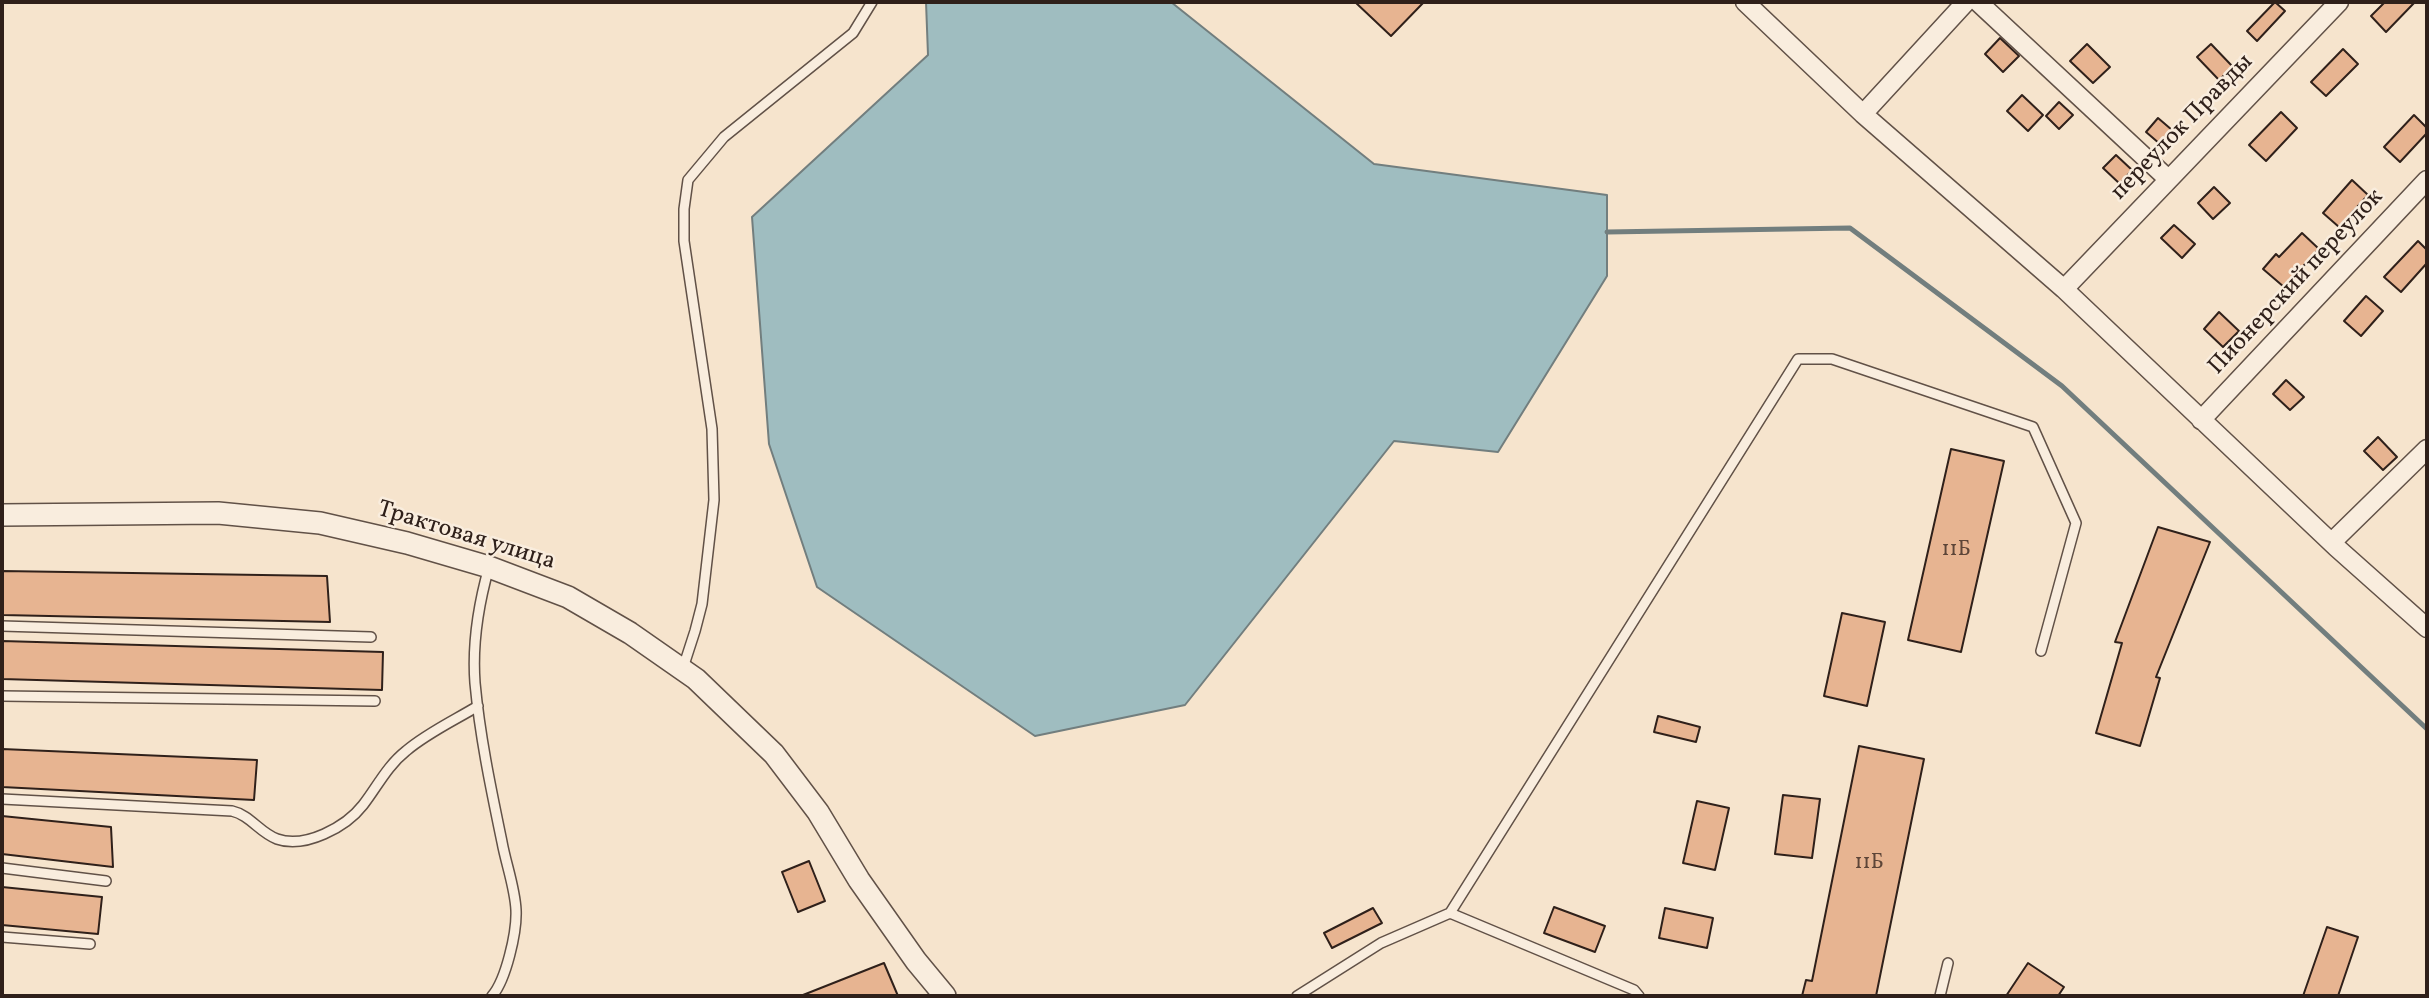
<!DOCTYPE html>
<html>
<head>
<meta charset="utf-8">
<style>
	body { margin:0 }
	#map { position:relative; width:2429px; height:998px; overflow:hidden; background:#f6e4cd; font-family:Vollkorn,serif }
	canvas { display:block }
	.frame { position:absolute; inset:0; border:4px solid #2f201a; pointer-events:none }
</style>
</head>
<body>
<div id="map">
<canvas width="2429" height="998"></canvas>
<div class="frame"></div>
</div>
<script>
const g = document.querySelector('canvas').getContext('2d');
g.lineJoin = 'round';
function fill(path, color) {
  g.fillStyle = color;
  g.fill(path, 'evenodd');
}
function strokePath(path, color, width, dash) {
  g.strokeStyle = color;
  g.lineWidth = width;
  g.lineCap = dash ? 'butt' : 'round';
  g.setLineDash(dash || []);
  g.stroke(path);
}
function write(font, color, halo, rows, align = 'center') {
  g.font = font + ' Vollkorn,serif';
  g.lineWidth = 5;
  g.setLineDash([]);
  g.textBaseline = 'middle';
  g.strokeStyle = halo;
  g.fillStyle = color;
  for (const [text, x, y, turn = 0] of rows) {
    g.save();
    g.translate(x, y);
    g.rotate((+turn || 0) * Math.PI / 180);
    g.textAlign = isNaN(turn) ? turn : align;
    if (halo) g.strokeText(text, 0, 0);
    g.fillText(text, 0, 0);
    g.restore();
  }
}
const water = new Path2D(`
	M 926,2 L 1171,2 L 1374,164 L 1607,195 L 1607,276 L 1498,452 L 1394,441 L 1185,705 L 1035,736 L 817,587 L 769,444 L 752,217 L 928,55 Z`);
fill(water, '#9fbdc0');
strokePath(water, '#727e7e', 2);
strokePath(new Path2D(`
	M 1607,232 L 1850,228 L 2062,386 L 2427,729`), '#727e7e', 5);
const building = new Path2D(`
	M 1355,2 L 1424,2 L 1391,36 Z
	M 2275,2 L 2285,11 L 2257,41 L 2247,31 Z
	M 2385,2 L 2415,2 L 2386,32 L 2371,16 Z
	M 2000,38 L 2019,56 L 2003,72 L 1985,54 Z
	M 2087,44 L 2110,67 L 2093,83 L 2070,61 Z
	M 2211,44 L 2233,67 L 2219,80 L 2197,57 Z
	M 2343,49 L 2358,64 L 2326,96 L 2311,82 Z
	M 2022,95 L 2043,115 L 2028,131 L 2007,111 Z
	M 2059,102 L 2073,115 L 2059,129 L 2046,116 Z
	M 2281,112 L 2297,128 L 2266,161 L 2249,145 Z
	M 2414,115 L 2427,128 L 2427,133 L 2400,162 L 2384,147 Z
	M 2158,118 L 2172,130 L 2160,144 L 2146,132 Z
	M 2116,155 L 2132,170 L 2120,184 L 2103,168 Z
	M 2352,180 L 2368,195 L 2339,227 L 2323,213 Z
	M 2214,187 L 2230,203 L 2213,219 L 2198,203 Z
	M 2174,225 L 2195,244 L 2182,258 L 2161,238 Z
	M 2302,233 L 2319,249 L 2284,287 L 2263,269 L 2276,254 L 2279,257 Z
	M 2418,241 L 2427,250 L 2427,263 L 2401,292 L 2384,277 Z
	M 2366,296 L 2383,311 L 2361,336 L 2344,321 Z
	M 2219,312 L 2239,331 L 2223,347 L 2204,329 Z
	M 2286,380 L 2304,397 L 2290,410 L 2273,394 Z
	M 2378,437 L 2397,457 L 2383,470 L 2364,451 Z
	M 1951,449 L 2004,461 L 1961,652 L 1908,640 Z
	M 2158,527 L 2210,542 L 2156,677 L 2160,678 L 2140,746 L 2096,733 L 2122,643 L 2115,642 Z
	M 2,571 L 327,576 L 330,622 L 2,615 Z
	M 1842,613 L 1885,622 L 1867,706 L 1824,696 Z
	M 2,641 L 383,652 L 382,690 L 2,679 Z
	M 1658,716 L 1700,727 L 1696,742 L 1654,732 Z
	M 1859,746 L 1924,759 L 1876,996 L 1802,996 L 1806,980 L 1812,981 Z
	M 2,749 L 257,760 L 254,800 L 2,787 Z
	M 1783,795 L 1820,799 L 1812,858 L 1775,854 Z
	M 1697,801 L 1729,808 L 1715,870 L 1683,863 Z
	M 2,816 L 111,827 L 113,867 L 2,854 Z
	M 809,861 L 825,901 L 798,912 L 782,872 Z
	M 2,887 L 102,897 L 98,934 L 2,925 Z
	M 1554,907 L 1605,926 L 1595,952 L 1544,933 Z
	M 1373,908 L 1382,923 L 1332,948 L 1324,933 Z
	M 1665,908 L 1713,918 L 1707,948 L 1659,938 Z
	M 2327,927 L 2358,937 L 2338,996 L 2303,996 Z
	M 884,963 L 898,996 L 803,996 L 803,995 Z
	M 2028,963 L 2064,987 L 2058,996 L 2006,996 Z`);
fill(building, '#e7b491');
strokePath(building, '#2f201a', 2);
const service = new Path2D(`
	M 489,567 C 478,606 472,643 475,683 C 480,737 491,789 502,842 C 506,864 515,888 516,910 C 517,932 506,980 492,996
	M 2,626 L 371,637
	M 683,668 L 695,631 L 702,604 L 714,500 L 712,429 L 684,241 L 684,209 L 688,180 L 724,137 L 853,33 L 872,2
	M 2,696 L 375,701
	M 2,799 L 232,811 C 250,815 260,833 277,839 C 305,849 346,827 363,805 C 377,787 387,766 406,751 C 427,733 455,720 478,706
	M 2,868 L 106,881
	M 1450,913 L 1798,359 L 1832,359 L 2033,427 L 2076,523 L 2041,651
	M 2,937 L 90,944
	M 1297,996 L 1381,943 L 1450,913 L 1634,990 L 1639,996
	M 1940,996 L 1948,963`);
const minor = new Path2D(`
	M 1745,2 L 1863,114 L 2064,289 L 2336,547 L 2427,628
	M 1978,2 L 2168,179
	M 1863,114 L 1966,2
	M 2064,289 L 2339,2
	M 2201,420 L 2427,180
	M 2332,542 L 2427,449`);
const tertiary = new Path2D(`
	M 2,515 L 218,513 L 320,523 L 407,543 L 489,567 L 568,597 L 630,633 L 696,679 L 774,754 L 818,812 L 859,880 L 916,961 L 945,996`);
strokePath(service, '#615147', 12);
strokePath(minor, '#615147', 21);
strokePath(tertiary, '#615147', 24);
strokePath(service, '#f9edde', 9);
strokePath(minor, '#f9edde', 18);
strokePath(tertiary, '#f9edde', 21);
write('21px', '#5d4538', null, [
	["11Б",1956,551],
	["11Б",1869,864]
]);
write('24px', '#2f201a', '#f9edde', [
	["переулок Правды",2183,128,-46],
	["Пионерский переулок",2297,283,-47],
	["Трактовая улица",466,537,17]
]);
</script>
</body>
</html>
